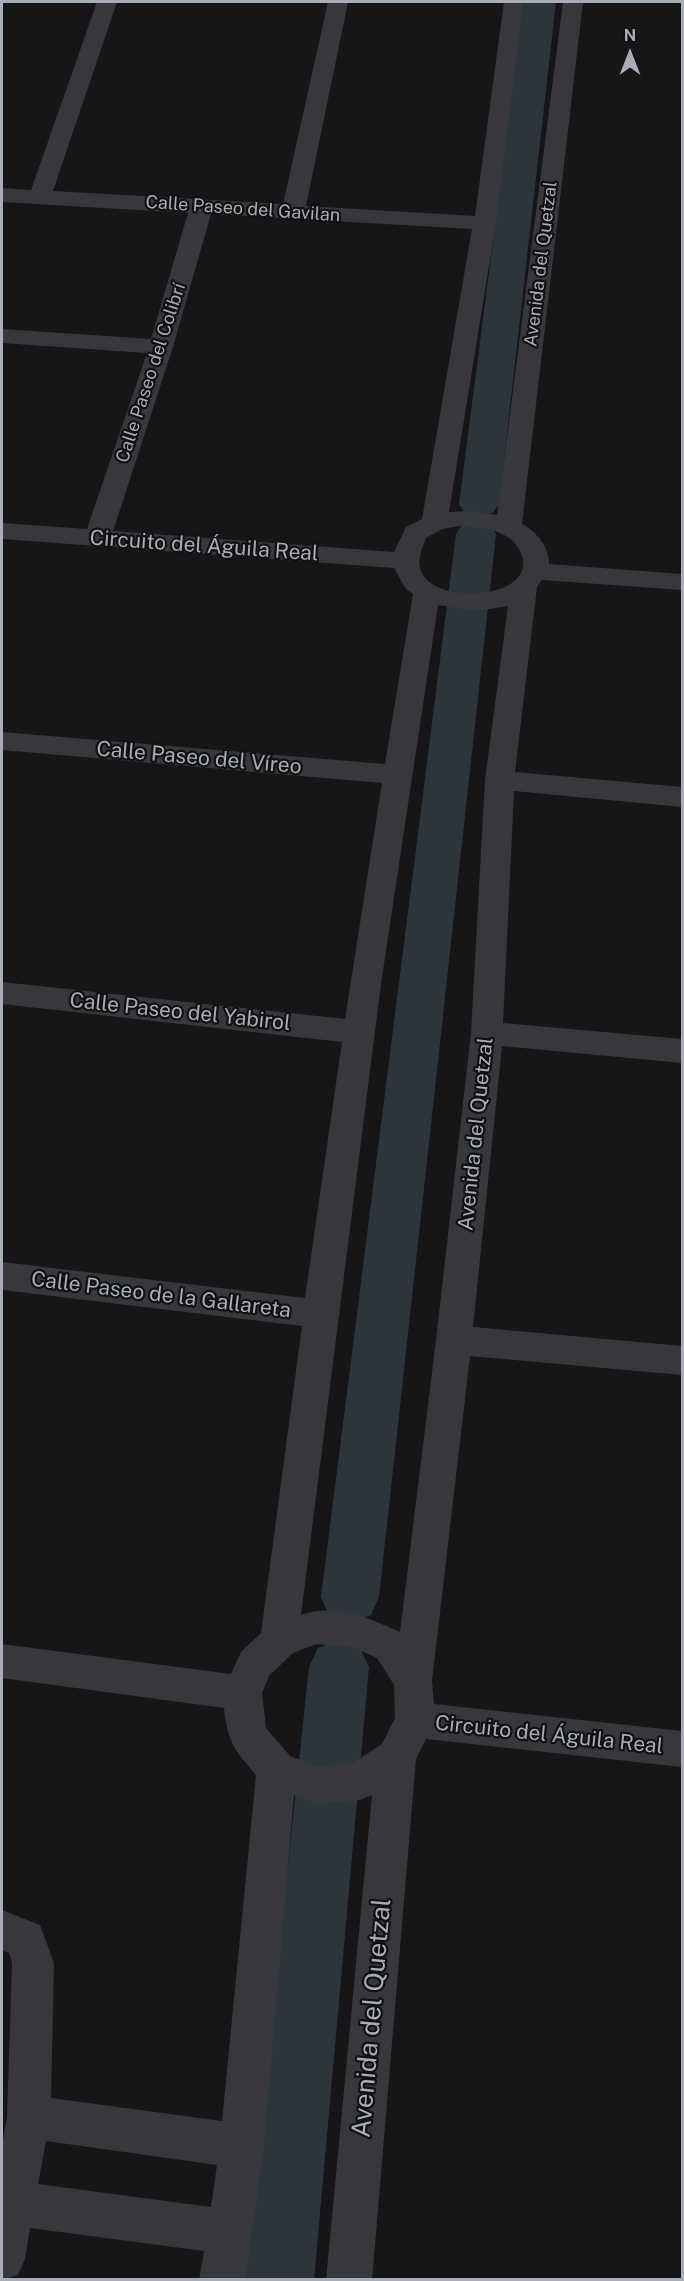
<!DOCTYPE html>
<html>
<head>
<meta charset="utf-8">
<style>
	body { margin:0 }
	#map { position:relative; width:684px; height:2281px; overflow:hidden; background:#161618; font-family:"Public Sans",sans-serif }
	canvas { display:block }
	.frame { position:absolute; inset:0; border:3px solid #a8adb8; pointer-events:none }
	.north { position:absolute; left:600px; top:24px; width:60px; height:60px; -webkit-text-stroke:4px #111113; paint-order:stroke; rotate:0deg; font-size:16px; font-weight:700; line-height:24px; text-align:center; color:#a8adb8 }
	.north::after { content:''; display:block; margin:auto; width:21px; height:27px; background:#a8adb8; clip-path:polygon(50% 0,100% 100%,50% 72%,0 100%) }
</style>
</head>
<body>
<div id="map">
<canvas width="684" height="2281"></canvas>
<div class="frame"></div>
<div class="north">N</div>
</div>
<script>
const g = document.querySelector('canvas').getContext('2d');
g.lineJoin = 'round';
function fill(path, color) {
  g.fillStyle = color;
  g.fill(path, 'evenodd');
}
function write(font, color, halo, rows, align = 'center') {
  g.font = font + ' "Public Sans",sans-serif';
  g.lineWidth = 4.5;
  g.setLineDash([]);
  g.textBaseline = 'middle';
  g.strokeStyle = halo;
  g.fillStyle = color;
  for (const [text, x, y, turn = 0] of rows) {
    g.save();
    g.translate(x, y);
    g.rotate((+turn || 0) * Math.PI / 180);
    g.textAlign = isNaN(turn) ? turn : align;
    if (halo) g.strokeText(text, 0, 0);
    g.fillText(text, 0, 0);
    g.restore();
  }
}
fill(new Path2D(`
	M 524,2 L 556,2 L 499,504 L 493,513 L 479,516 L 465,513 L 459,504 Z
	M 476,522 L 490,525 L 496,534 L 379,1597 L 371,1615 L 350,1623 L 329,1615 L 321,1597 L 456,534 L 462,525 Z
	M 339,1640 L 360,1648 L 369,1667 L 314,2280 L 244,2280 L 309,1667 L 318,1648 Z`), '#2c353c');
fill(new Path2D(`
	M 97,2 L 117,2 L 53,191 L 283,204 L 328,2 L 348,2 L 306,206 L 475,216 L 504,2 L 524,2 L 496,223 L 449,512 L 469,511 L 497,515 L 563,2 L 583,2 L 522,524 C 537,532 549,547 549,564 L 682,574 L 682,590 L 542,580 L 537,587 L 515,772 L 682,787 L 682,807 L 514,791 L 503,1023 L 682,1039 L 682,1063 L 502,1046 L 473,1327 L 682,1346 L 682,1375 L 470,1356 L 432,1681 L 434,1704 L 682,1731 L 682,1767 L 426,1739 L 416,1759 L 372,2280 L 326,2280 L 372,1795 L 360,1800 L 317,1804 L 294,1795 L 264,2146 L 245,2280 L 199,2280 L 204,2251 L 30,2228 L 25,2259 L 18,2275 L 2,2280 L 2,2146 L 7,2117 L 12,1963 L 9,1953 L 2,1950 L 2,1910 L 40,1925 L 54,1963 L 51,2098 L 222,2121 L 256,1775 C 234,1749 228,1743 224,1708 L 2,1678 L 2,1644 L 231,1674 L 241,1652 L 261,1633 L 302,1326 L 2,1290 L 2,1262 L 305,1298 L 342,1042 L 2,1004 L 2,982 L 345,1019 L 382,783 L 2,750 L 2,732 L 385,764 L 413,594 L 406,589 L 394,568 L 2,539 L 2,523 L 87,529 L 147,353 L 2,343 L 2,329 L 151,339 L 188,213 L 2,202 L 2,188 L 31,190 ZM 211,214 L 472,229 L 422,519 L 406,527 L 394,552 L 113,531 L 173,347 ZM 459,526 C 480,527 510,529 520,551 C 543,598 438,607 422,573 C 416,561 422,549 426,538 L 442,529 ZM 438,605 L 476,611 L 508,606 L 485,780 L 471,1033 L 436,1340 L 400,1632 C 368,1618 336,1603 301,1615 L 381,984 ZM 316,1644 L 352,1647 L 377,1658 L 394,1685 L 395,1718 L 382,1744 L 353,1763 L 317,1766 L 290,1756 L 266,1728 L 262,1693 L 269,1676 L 293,1653 ZM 46,2141 L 217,2165 L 211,2207 L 38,2184 Z`), '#37383d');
write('18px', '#a8adb8', '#111113', [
	["Calle Paseo del Gavilan",243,209,4],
	["Avenida del Quetzal",541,264,-83],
	["Calle Paseo del Colibrí",151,373,-72]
]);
write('21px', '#a8adb8', '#111113', [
	["Circuito del Águila Real",204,546,4],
	["Calle Paseo del Víreo",199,758,5],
	["Calle Paseo del Yabirol",180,1012,6],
	["Avenida del Quetzal",476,1134,-84],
	["Calle Paseo de la Gallareta",161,1295,7],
	["Circuito del Águila Real",549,1735,6]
]);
write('26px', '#a8adb8', '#111113', [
	["Avenida del Quetzal",372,2018,-85]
]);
</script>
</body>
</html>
